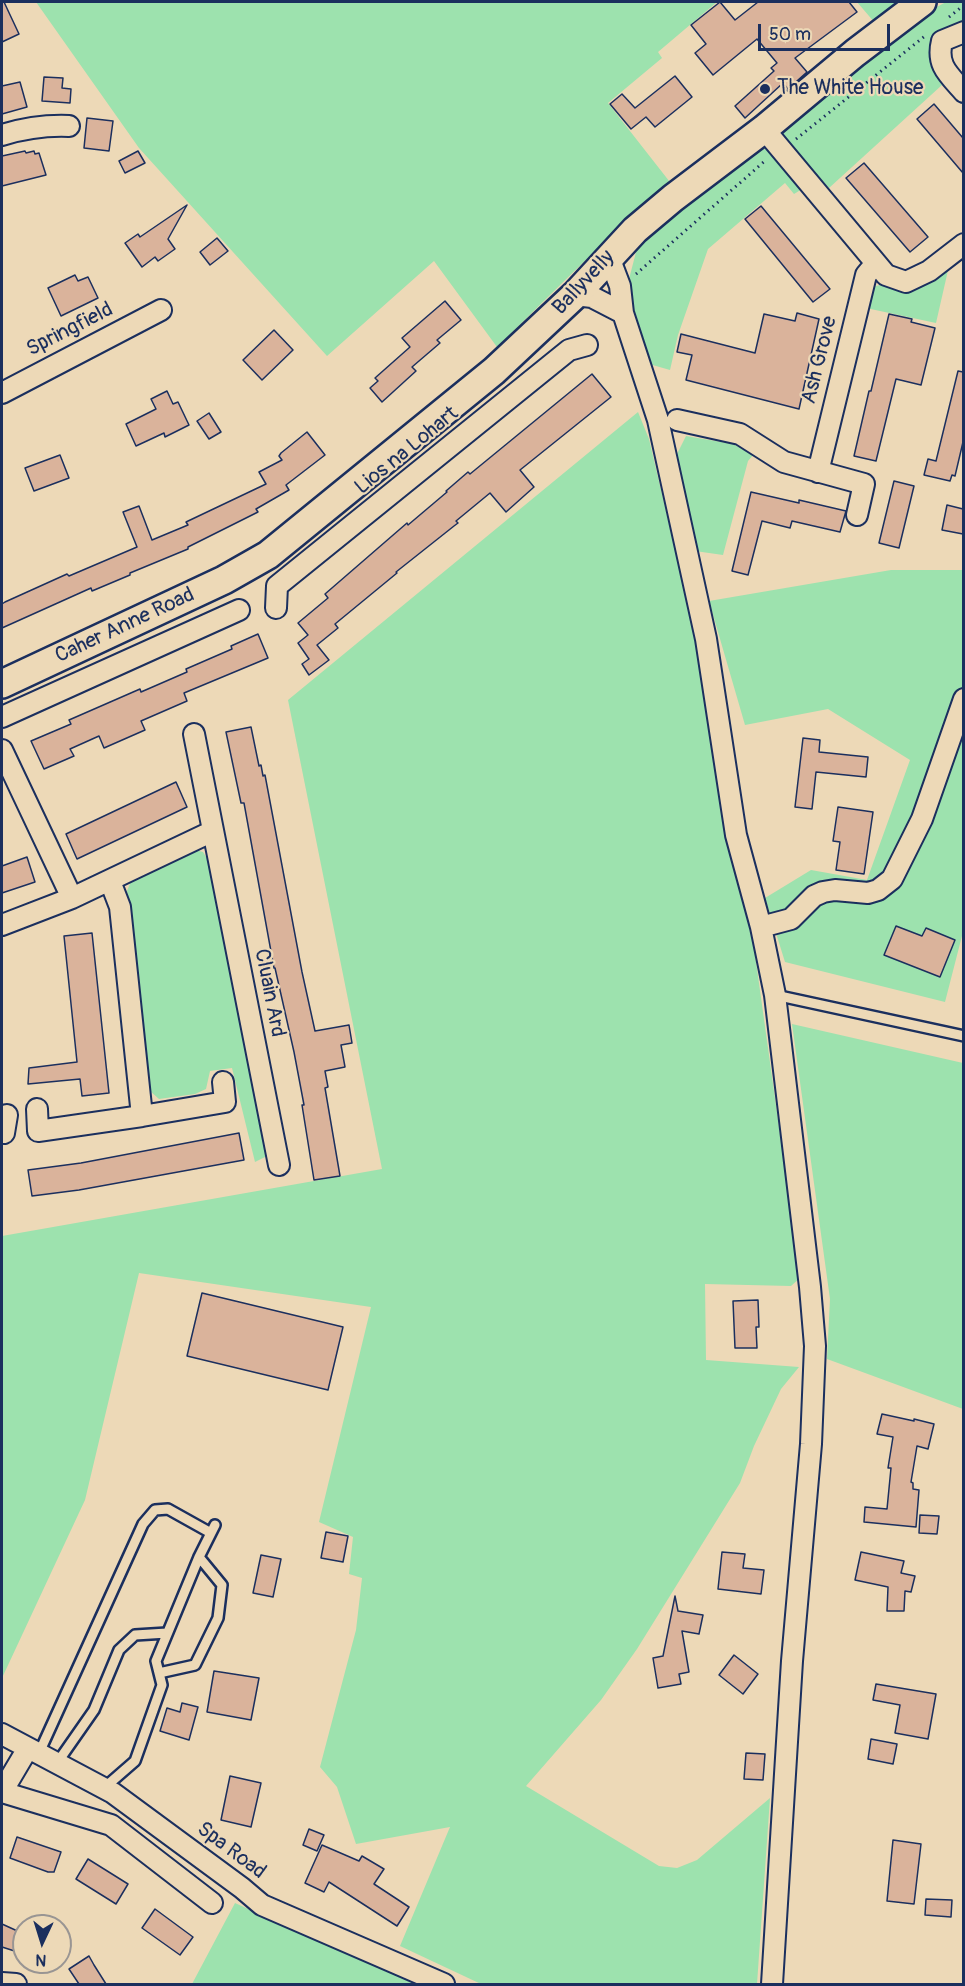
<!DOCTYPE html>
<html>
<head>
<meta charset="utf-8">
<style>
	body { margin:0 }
	#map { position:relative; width:965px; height:1986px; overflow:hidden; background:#edd9b7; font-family:Pangolin,sans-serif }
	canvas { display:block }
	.frame { position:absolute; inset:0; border:3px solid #1b2f5e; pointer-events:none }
	.north { position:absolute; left:12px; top:1914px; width:60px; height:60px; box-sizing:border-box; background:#edd9b7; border:2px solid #999593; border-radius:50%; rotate:184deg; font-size:16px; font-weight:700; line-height:24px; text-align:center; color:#1b2f5e }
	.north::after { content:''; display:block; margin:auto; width:21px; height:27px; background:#1b2f5e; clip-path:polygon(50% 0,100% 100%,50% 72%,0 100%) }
	.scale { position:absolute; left:758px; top:24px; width:132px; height:27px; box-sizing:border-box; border:3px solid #1b2f5e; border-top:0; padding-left:8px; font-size:18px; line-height:21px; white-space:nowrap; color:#1b2f5e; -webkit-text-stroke:4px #edd9b7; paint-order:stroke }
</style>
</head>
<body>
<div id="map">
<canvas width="965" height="1986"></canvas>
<div class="frame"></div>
<div class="north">N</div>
<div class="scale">50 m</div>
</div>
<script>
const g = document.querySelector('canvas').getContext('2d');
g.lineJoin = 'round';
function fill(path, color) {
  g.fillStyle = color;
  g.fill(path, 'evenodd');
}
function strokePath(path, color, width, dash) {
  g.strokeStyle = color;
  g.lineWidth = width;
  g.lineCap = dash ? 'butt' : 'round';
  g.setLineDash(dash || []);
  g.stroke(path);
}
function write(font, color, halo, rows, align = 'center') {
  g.font = font + ' Pangolin,sans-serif';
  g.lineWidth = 4.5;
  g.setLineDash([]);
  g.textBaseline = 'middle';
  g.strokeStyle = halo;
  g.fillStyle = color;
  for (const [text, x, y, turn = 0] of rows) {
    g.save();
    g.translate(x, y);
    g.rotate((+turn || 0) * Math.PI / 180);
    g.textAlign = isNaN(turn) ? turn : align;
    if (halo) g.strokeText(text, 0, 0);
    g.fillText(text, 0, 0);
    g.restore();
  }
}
fill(new Path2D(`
	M 36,2 L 717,2 L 658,52 L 662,58 L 608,103 L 673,186 L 606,240 L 497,347 L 434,261 L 327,356 L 139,148 Z
	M 857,2 L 901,2 L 875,23 Z
	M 946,2 L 963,2 L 963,25 L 939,36 L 930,46 L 931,67 L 942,85 L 829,188 L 776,132 L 840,80 L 845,81 L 933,9 Z
	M 754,147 L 779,152 L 807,186 L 794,194 L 785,183 L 708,249 L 678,335 L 670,370 L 649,364 L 630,303 L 629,279 L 641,233 Z
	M 949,266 L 936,323 L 866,308 L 872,287 C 905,277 918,298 949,266 Z
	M 638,412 L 649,439 L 707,685 L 747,897 L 800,1278 L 791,1286 L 705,1284 L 706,1360 L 799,1367 L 781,1389 L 754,1446 L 740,1483 L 637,1649 L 601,1700 L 526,1786 L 659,1866 L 677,1868 L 697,1860 L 770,1798 L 757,1984 L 481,1984 L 400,1946 L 450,1827 L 356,1844 L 337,1787 L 320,1767 L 356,1630 L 362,1578 L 349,1574 L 353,1537 L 319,1522 L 371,1307 L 139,1273 L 85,1500 L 2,1678 L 2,1236 L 382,1169 L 288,700 Z
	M 686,436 L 733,444 L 753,455 L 748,461 L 723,555 L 695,551 L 674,460 Z
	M 891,570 L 963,570 L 963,932 L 945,1002 L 785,962 L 765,898 L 811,870 L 867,880 L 910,760 L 828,709 L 745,725 L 709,601 Z
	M 188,848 L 203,852 L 211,865 L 268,1153 L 265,1157 L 255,1162 L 232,1068 L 210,1071 L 206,1089 L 195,1094 L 159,1099 L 150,1091 L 127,891 L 131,881 Z
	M 792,1024 L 963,1063 L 963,1409 L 827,1359 L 830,1299 Z
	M 235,1903 L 415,1984 L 192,1984 Z`), '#9de2ae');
const building = new Path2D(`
	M 2,2 L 4,2 L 19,34 L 2,42 Z
	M 720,2 L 735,20 L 758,2 L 849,2 L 857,12 L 795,58 L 807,72 L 788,89 L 783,83 L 745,118 L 735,106 L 774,71 L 771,68 L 777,63 L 757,39 L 713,75 L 695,53 L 706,44 L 691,25 Z
	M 675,76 L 692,97 L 655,127 L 646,117 L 631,129 L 610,104 L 622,94 L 635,108 Z
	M 44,77 L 63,78 L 62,88 L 71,89 L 70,103 L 42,101 Z
	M 20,82 L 27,107 L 2,114 L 2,86 Z
	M 934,104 L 963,138 L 963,173 L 917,119 Z
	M 87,118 L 113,121 L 109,151 L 84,148 Z
	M 25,151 L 26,153 L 34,151 L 35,154 L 39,153 L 46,175 L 2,186 L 2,156 Z
	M 138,151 L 145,163 L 125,173 L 119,161 Z
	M 864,163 L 928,237 L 910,252 L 846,178 Z
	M 187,205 L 168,239 L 175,249 L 158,261 L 155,257 L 142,267 L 125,243 L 138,234 L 140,237 Z
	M 761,206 L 830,289 L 813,302 L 745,219 Z
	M 217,238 L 228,251 L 210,265 L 200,252 Z
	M 75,275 L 78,281 L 88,277 L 98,298 L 61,316 L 48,288 Z
	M 445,301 L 461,320 L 437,340 L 440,343 L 412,367 L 416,371 L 382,402 L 370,388 L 378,381 L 375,378 L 410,347 L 402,338 Z
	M 797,313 L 819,319 L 799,409 L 686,380 L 692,355 L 677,352 L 681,334 L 755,353 L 764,314 L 795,321 Z
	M 889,314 L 912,319 L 911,322 L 935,328 L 921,385 L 896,379 L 876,461 L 854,456 L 869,391 L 871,391 Z
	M 274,330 L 293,350 L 262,380 L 243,360 Z
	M 958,371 L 963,372 L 963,442 L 955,476 L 952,475 L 950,481 L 924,475 L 928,459 L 936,461 Z
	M 592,374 L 611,397 L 520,470 L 534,487 L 506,512 L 490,493 L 456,521 L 458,523 L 454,526 L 396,572 L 397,573 L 335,624 L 338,628 L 317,645 L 329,660 L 309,675 L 302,664 L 309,659 L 298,643 L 308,635 L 298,623 L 328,598 L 325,594 L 407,523 L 408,525 L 447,492 L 446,491 L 468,472 L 470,474 Z
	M 167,391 L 173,404 L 178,402 L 189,425 L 165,437 L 164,433 L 136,446 L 126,424 L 156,409 L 151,399 Z
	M 209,413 L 221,432 L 209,439 L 197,421 Z
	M 307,432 L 325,455 L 286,485 L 289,490 L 256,509 L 258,512 L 188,547 L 188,549 L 130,573 L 130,575 L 92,591 L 91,588 L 2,628 L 2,604 L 5,602 L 67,574 L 69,576 L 137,547 L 123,512 L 139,506 L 152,540 L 188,525 L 186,522 L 266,484 L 259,472 L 282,460 L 279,456 L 281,453 Z
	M 60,455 L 69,478 L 34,491 L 25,468 Z
	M 894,481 L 914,486 L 899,548 L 879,543 Z
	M 751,492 L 799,503 L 799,500 L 846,511 L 840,532 L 792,521 L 790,528 L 762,521 L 748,575 L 732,571 Z
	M 947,505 L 963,509 L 963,534 L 942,530 Z
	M 258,634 L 268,658 L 184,693 L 187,701 L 141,721 L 145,730 L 104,748 L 99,736 L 70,749 L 74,756 L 44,769 L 31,741 L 71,724 L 69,720 L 140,689 L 141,692 L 187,672 L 186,669 L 232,649 L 231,646 Z
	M 251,727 L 259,766 L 261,765 L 263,776 L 265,775 L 302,972 L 315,1031 L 349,1025 L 352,1043 L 341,1045 L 345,1067 L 325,1071 L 328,1087 L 325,1088 L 340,1176 L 314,1180 L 302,1105 L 304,1105 L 294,1052 L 275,968 L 274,968 L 244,803 L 241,803 L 226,732 Z
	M 803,738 L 820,740 L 819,752 L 868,757 L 866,777 L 816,772 L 812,809 L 795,807 Z
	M 176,782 L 187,807 L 77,859 L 66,834 Z
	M 838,807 L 873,812 L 864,874 L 836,870 L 840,842 L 833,841 Z
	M 27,857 L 35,882 L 2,893 L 2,866 Z
	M 896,926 L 922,936 L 926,928 L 955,940 L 940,977 L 884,955 Z
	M 92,933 L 109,1093 L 82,1096 L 80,1079 L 28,1084 L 29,1068 L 77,1062 L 64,936 Z
	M 239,1133 L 244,1160 L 79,1190 L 32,1196 L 28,1170 L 81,1163 Z
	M 202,1293 L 343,1327 L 328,1390 L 187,1356 Z
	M 758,1300 L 759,1327 L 756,1327 L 757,1348 L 735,1348 L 733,1301 Z
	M 882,1414 L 914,1421 L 914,1419 L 934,1424 L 928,1449 L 917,1446 L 911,1482 L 913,1483 L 913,1489 L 919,1490 L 916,1527 L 864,1522 L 865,1507 L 887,1509 L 891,1468 L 888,1468 L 893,1437 L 877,1434 Z
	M 920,1515 L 939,1516 L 937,1534 L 919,1533 Z
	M 326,1532 L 348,1536 L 343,1562 L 321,1558 Z
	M 722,1552 L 745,1554 L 743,1568 L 764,1570 L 761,1594 L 718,1589 Z
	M 861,1552 L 904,1561 L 901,1573 L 915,1576 L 911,1592 L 905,1591 L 904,1611 L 887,1611 L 888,1587 L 855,1580 Z
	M 261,1555 L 281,1559 L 273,1597 L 253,1593 Z
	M 675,1596 L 678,1611 L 703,1615 L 699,1634 L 682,1631 L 689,1672 L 679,1674 L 681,1684 L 658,1688 L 653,1658 L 663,1656 Z
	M 734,1655 L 758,1674 L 743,1694 L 719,1675 Z
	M 214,1671 L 259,1678 L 251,1720 L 207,1712 Z
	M 876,1684 L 936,1694 L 928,1739 L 895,1733 L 900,1705 L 873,1700 Z
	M 182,1703 L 198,1707 L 189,1740 L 160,1731 L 167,1708 L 180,1712 Z
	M 871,1739 L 897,1744 L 893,1764 L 868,1759 Z
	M 746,1753 L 765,1754 L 763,1780 L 744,1779 Z
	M 230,1776 L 261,1783 L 251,1827 L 221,1820 Z
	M 309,1829 L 324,1835 L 317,1851 L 303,1845 Z
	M 17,1837 L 61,1852 L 54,1872 L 48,1872 L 10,1858 Z
	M 893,1840 L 921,1844 L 914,1904 L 887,1901 Z
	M 322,1845 L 359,1861 L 362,1856 L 384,1869 L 374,1884 L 409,1907 L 397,1926 L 329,1882 L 324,1892 L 305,1883 Z
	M 88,1859 L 128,1884 L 116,1904 L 76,1879 Z
	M 926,1899 L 952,1900 L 951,1917 L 925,1915 Z
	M 155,1909 L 193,1937 L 180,1955 L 142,1928 Z
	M 2,1924 L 24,1934 L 24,1954 L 2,1947 Z
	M 89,1956 L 94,1965 L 106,1984 L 79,1984 L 69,1969 Z`);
fill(building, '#dab39b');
strokePath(building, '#1b2f5e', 1.5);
const lane = new Path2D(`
	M 775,995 L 964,1036
	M 159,1673 L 195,1665 L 218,1618 L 222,1585 L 199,1557
	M 39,1753 L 143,1524 L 155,1510 L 168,1509 L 211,1533
	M 57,1763 L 94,1710 L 119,1650 L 135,1635 L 167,1633
	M 104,1788 L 135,1761 L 162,1685 L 156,1661 L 199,1557 L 215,1525`);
const street = new Path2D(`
	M 964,32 L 942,41 C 936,65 948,74 964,92
	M 764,129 L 886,275 L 906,282 L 929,271 L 964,244
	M 2,135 C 25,128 45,125 69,126
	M 609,257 L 620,286 L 623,313 L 658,420 L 706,639 L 736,835 L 761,927 L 775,995 L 810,1287 L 815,1346 L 811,1444 L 792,1661 L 772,1984
	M 575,295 L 592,297 L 623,313
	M 2,393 L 161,310
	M 677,420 L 740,434 L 784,462 L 864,484 L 857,515
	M 818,472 L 866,275 L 876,263
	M 276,608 L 277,586 L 569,350 L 587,345
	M 2,717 L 239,610
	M 194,734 L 279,1165
	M 2,750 L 72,898
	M 110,881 L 120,907 L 142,1116
	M 2,925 L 72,898 L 213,831
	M 761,927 L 791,919 L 814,896 L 823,892 L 835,890 L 868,893 L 878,890 L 892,879 L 922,819 L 964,699
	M 37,1109 L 38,1131 L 142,1116 L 225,1102 L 223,1082
	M 2,1132 L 4,1133 L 7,1115
	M 2,1734 L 113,1793 L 242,1888 L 262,1905 L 444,1984
	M 2,1792 L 111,1825 L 212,1903
	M 2,1792 L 28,1748
	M 2,1983 L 16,1984`);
const secondary = new Path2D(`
	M 2,684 L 224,580 L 268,555 L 494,371 L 575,295 L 635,230 L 673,198 L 764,129 L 855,53 L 922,2`);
strokePath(lane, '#1b2f5e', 14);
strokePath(street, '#1b2f5e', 24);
strokePath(secondary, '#1b2f5e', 32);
strokePath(new Path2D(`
	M 949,17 L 964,5
	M 796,139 L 925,36
	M 636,274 L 766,160`), '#1b2f5e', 3, [1.5, 4.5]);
strokePath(lane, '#edd9b7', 9);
strokePath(street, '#edd9b7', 20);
strokePath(secondary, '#edd9b7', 27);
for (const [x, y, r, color] of [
	[765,89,6,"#1b2f5e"]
]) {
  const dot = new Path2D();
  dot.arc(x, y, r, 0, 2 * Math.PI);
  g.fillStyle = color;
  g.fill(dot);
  strokePath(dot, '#edd9b7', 2);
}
write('21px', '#1b2f5e', '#edd9b7', [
	["The White House",777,89]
], 'left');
write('21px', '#1b2f5e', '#edd9b7', [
	["Ballyvelly",584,283,-47],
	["Springfield",70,330,-27],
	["Ash Grove",820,360,-76],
	["Lios na Lohart",407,451,-39],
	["Caher Anne Road",125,626,-25],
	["Cluain Ard",269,993,79],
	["Spa Road",231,1851,37]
]);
</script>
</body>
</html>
